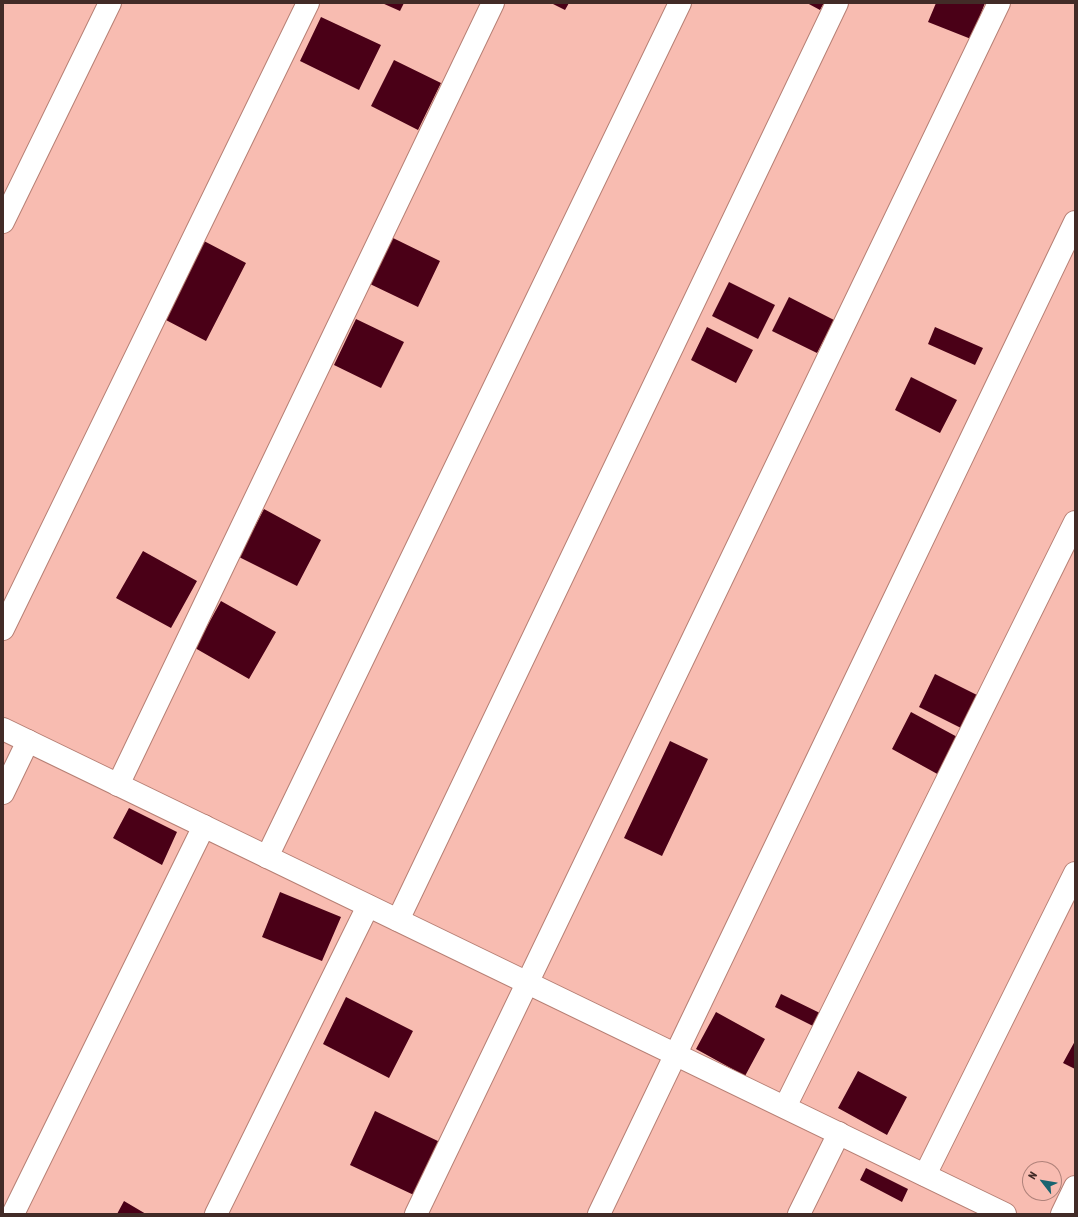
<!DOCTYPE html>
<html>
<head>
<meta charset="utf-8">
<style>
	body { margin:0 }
	#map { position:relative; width:1078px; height:1217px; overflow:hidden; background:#f8bcb1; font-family:"Asap Condensed",sans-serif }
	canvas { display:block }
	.frame { position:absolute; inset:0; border:4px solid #422b27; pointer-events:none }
	.north { position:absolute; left:1022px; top:1161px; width:40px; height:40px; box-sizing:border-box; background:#f8bcb1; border:1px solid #af827a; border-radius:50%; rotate:301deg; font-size:11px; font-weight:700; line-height:16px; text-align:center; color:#422b27 }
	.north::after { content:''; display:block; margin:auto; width:14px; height:18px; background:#196470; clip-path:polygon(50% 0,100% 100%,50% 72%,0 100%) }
</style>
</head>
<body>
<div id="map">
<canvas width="1078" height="1217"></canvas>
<div class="frame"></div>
<div class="north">N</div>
</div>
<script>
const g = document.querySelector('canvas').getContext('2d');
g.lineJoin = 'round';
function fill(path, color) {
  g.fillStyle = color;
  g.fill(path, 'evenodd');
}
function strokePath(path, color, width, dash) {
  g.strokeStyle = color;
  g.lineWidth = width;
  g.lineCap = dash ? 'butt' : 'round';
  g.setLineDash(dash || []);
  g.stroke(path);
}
fill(new Path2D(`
	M 382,3 L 404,3 L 400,11 Z
	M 551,3 L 569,3 L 565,10 Z
	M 807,3 L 824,3 L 820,10 Z
	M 936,3 L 985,3 L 971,39 L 928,22 Z
	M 321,17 L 381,45 L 359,90 L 300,61 Z
	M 394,60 L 441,83 L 418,130 L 371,106 Z
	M 393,238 L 440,261 L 418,307 L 370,284 Z
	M 204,241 L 246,263 L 206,341 L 164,319 Z
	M 729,282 L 775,305 L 758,339 L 712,316 Z
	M 789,297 L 834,320 L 817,353 L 772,331 Z
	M 356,319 L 404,342 L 381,388 L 334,365 Z
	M 707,327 L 753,350 L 736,383 L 691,360 Z
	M 935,327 L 983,348 L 975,365 L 928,344 Z
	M 911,377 L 957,400 L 940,433 L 895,410 Z
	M 264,509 L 321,540 L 297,586 L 239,557 Z
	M 143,551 L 197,581 L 171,628 L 116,598 Z
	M 221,601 L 276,632 L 249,679 L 195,648 Z
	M 935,674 L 981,697 L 965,730 L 919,707 Z
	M 911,712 L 961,739 L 941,776 L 892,749 Z
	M 670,741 L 708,759 L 662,856 L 624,838 Z
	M 129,808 L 177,832 L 162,865 L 113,838 Z
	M 280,892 L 341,917 L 322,961 L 262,937 Z
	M 781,994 L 824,1015 L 817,1028 L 775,1007 Z
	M 346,997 L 413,1031 L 389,1078 L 323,1044 Z
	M 716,1012 L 765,1039 L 745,1076 L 696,1049 Z
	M 1075,1041 L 1075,1069 L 1063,1063 Z
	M 858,1071 L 907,1097 L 887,1135 L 838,1108 Z
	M 375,1111 L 442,1143 L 416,1196 L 350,1165 Z
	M 866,1168 L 908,1189 L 902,1202 L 860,1180 Z
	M 124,1201 L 146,1214 L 117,1214 Z`), '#4a0017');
const minor = new Path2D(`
	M 3,222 L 110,3
	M 3,629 L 308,3
	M 118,785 L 493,3
	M 3,793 L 28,741
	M 267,857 L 680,3
	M 398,920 L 837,3
	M 785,1107 L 1075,522
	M 925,1175 L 1075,873
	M 13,1214 L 204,826
	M 216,1214 L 368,906
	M 416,1214 L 999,3
	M 599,1214 L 1075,222
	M 799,1214 L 839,1133
	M 1062,1214 L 1075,1187`);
const tertiary = new Path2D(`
	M 3,729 L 1005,1214`);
strokePath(minor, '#b67f74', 24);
strokePath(tertiary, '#b67f74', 24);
strokePath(minor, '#fff', 22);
strokePath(tertiary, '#fff', 22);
</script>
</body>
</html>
